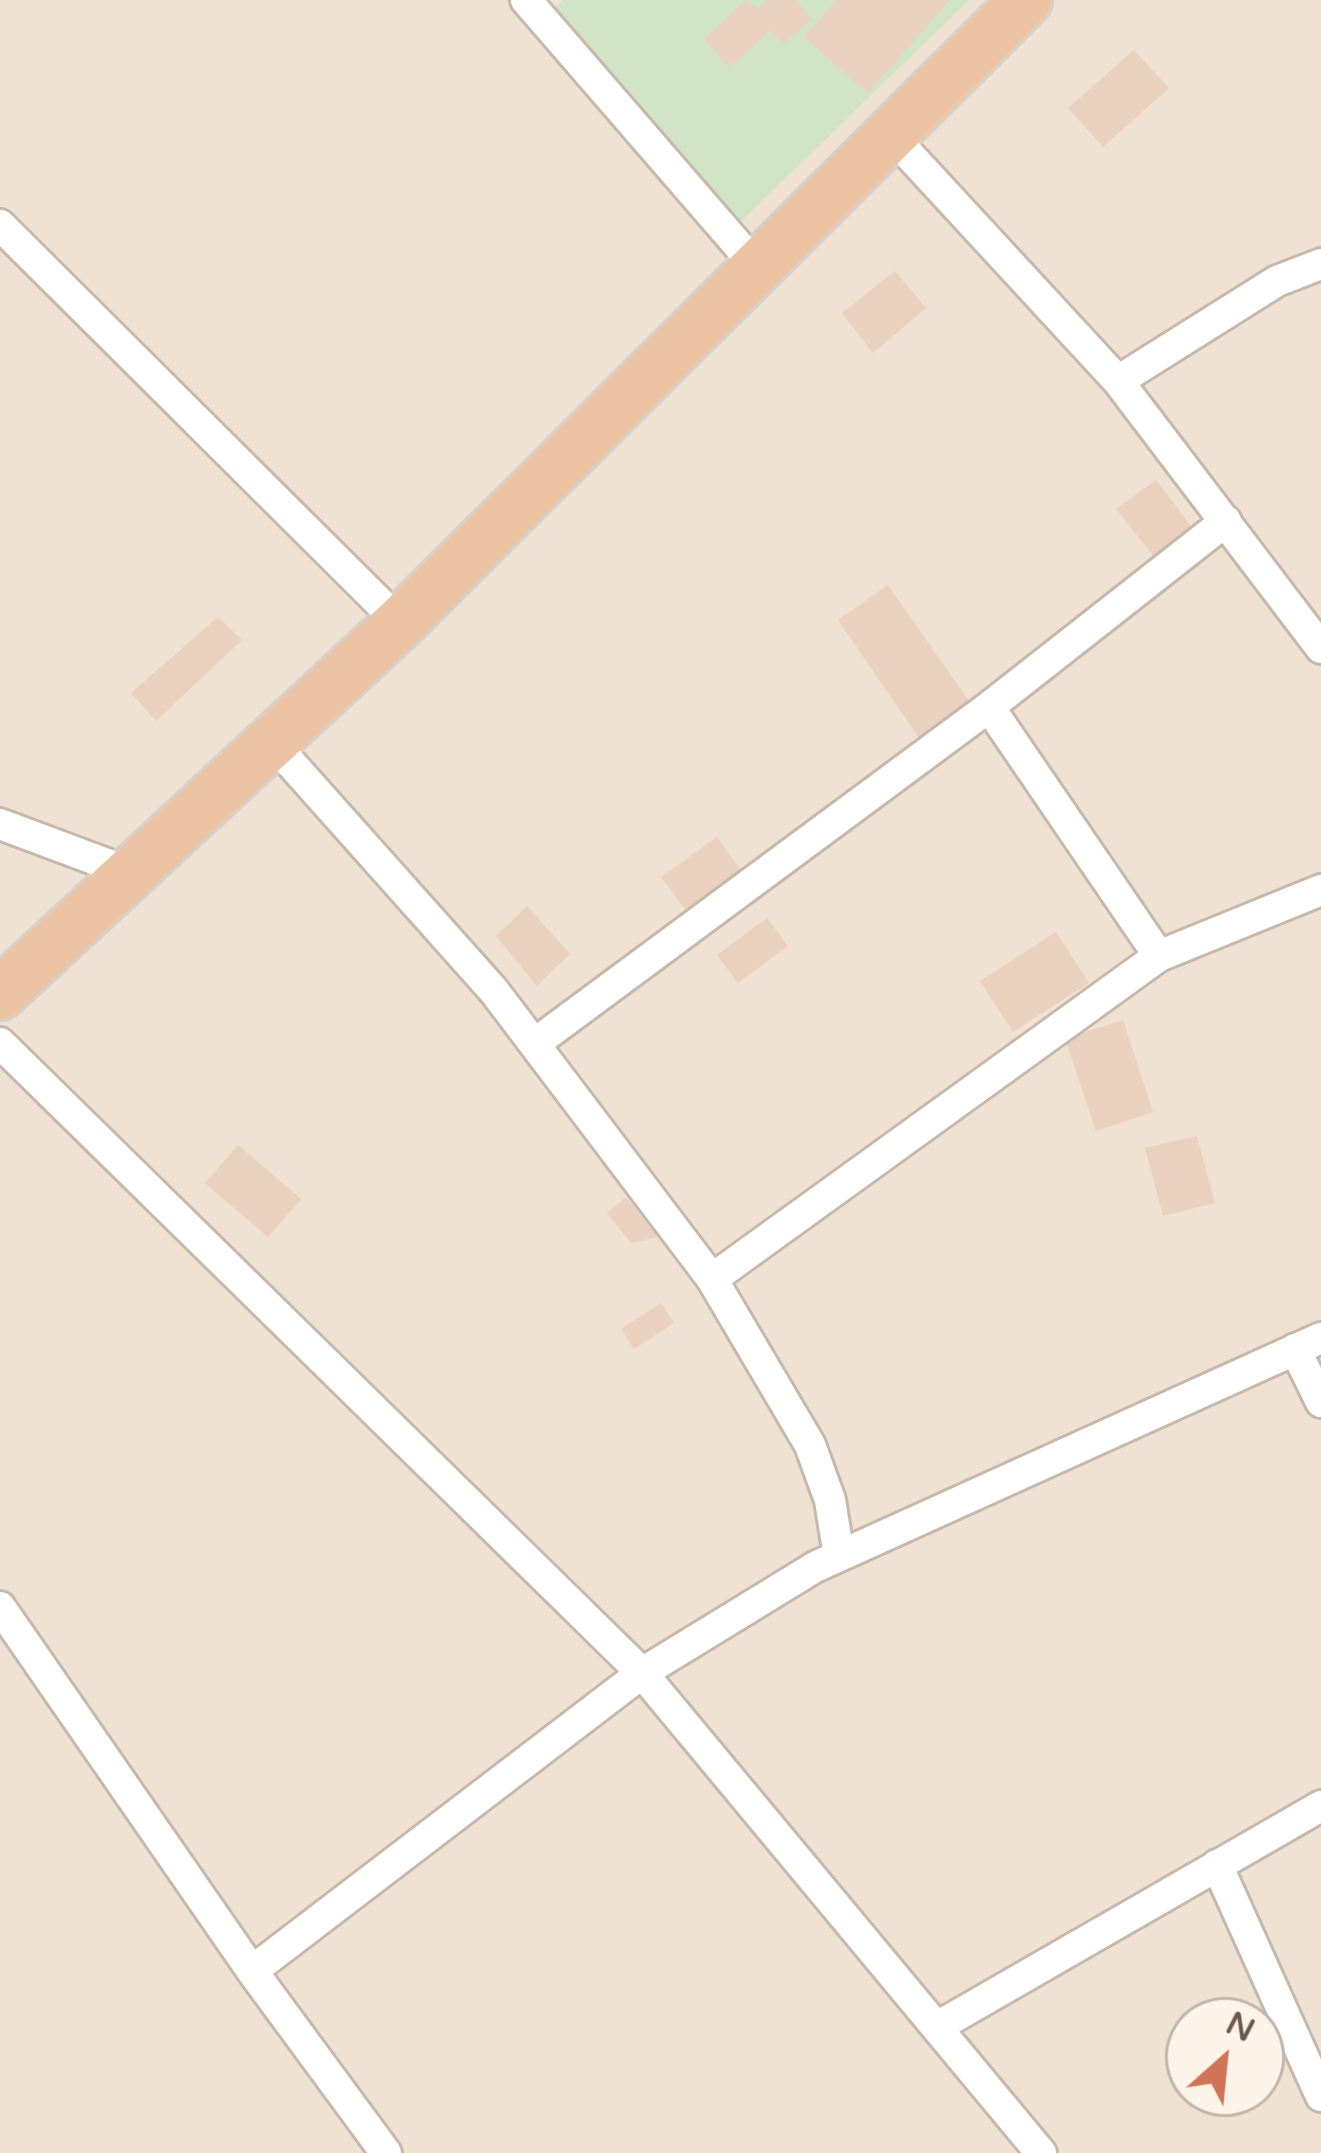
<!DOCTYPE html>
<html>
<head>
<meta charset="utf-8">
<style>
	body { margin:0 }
	#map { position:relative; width:1321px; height:2153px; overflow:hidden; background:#f8f0e3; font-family:"Varela Round",sans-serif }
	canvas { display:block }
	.north { position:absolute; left:1165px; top:1997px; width:120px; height:120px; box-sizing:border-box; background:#fcf4e8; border:3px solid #c2b6aa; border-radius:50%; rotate:27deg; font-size:33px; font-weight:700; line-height:48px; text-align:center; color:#6c584d }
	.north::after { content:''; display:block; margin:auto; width:42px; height:54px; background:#d17559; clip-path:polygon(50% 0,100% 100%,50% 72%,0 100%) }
</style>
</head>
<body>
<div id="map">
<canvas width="1321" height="2153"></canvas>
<div class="north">N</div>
</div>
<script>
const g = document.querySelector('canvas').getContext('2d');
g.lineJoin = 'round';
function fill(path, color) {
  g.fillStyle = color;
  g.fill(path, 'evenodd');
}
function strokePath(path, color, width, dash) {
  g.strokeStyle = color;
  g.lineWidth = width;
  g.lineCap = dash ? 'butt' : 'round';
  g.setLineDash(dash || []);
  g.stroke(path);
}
fill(new Path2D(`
	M 0,0 L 1321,0 L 1321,2153 L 0,2153 ZM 1189,2021 L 1261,2021 L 1261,2093 L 1189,2093 Z`), '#efe2d2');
fill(new Path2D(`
	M 563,0 L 969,0 L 737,225 L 554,8 Z`), '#d0e3c4');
fill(new Path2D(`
	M 746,0 L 758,9 L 768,0 L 795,0 L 812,19 L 784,44 L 771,30 L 729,67 L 704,39 Z
	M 837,0 L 950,0 L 868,93 L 804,37 Z
	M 1134,50 L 1169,88 L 1103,147 L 1068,108 Z
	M 895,271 L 926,308 L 873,353 L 842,313 Z
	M 1156,480 L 1197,534 L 1159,563 L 1116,509 Z
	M 888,585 L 971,704 L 920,739 L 838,620 Z
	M 218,617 L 242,640 L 156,721 L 131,693 Z
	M 717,837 L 746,877 L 690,916 L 661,877 Z
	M 527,906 L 570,954 L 537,986 L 496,936 Z
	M 767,918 L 788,946 L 738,983 L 717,955 Z
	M 1056,932 L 1089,983 L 1013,1032 L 980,981 Z
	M 1123,1020 L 1153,1112 L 1096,1131 L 1065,1038 Z
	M 1197,1136 L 1215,1203 L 1163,1216 L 1145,1148 Z
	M 238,1145 L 301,1199 L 268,1237 L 205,1183 Z
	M 626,1197 L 658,1237 L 631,1243 L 607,1213 Z
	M 661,1303 L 674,1323 L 634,1349 L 621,1329 Z`), '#ead0be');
const minor = new Path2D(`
	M 526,0 L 757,267
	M 890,134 L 1118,381 L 1321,648
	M 0,225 L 400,623
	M 1118,381 L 1277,281 L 1321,264
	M 989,707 L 1159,956
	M 272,742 L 494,991 L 712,1279 L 810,1445 L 830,1500 L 839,1556
	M 0,824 L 131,873
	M 0,1043 L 642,1673 L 1041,2153
	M 534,1044 L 989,707 L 1226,521
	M 712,1279 L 1159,956 L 1321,890
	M 1295,1349 L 1321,1402
	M 0,1607 L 252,1971 L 386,2153
	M 1217,1865 L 1321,2096
	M 252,1971 L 642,1673 L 815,1567 L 1321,1338
	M 937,2027 L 1321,1806`);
const trunk = new Path2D(`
	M 0,994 L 400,623 L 1026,0`);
strokePath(minor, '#c7b8ac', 36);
strokePath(trunk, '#d6d0cd', 57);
strokePath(minor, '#fff', 30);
strokePath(trunk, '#ecc4a3', 51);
</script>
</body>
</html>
